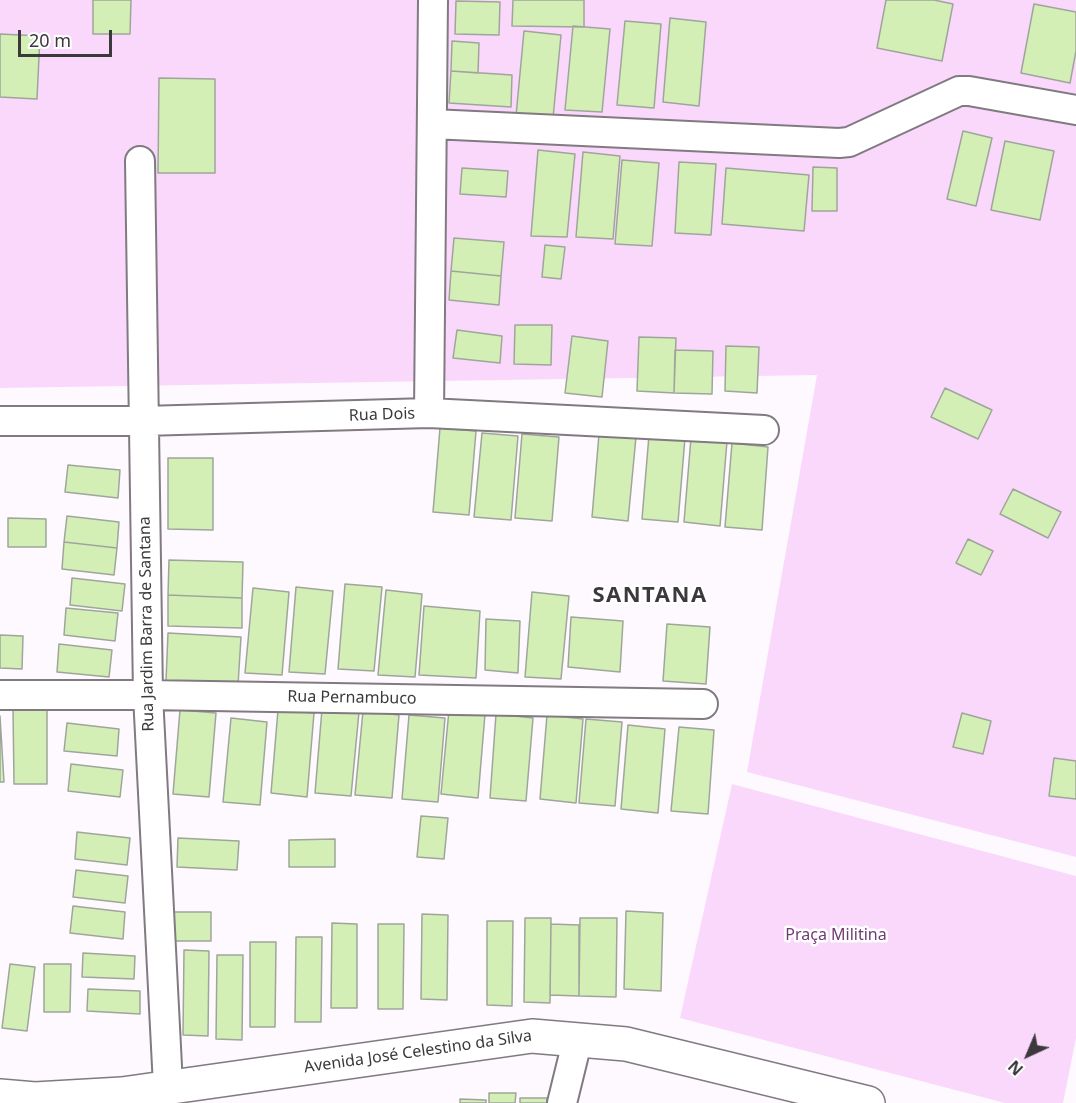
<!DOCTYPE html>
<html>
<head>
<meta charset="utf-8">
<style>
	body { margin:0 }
	#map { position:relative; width:1076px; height:1103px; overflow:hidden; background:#fef9fe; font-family:"Noto Sans",sans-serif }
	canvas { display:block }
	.north { position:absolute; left:998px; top:1025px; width:60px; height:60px; -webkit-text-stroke:4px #fff; paint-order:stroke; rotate:224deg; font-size:16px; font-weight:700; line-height:24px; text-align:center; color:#3c393c }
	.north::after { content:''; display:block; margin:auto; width:21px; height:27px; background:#3c393c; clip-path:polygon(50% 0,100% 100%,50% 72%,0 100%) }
	.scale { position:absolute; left:18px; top:30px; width:94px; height:27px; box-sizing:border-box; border:3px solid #3c393c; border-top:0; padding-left:8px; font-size:18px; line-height:21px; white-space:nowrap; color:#3c393c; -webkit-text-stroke:4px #fff; paint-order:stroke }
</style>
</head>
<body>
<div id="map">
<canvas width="1076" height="1103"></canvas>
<div class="north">N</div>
<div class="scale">20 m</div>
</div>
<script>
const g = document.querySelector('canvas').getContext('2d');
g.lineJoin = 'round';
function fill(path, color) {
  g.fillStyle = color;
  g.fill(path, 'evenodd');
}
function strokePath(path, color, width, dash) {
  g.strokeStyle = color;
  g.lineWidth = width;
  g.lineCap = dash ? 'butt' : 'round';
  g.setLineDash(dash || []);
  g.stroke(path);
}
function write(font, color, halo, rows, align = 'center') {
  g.font = font + ' "Noto Sans",sans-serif';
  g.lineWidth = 5;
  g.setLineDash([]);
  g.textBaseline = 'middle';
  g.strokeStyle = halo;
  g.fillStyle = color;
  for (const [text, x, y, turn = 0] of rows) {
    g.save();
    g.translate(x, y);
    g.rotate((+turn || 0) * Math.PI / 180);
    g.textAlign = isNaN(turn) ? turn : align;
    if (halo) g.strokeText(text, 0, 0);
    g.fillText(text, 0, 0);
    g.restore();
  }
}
fill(new Path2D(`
	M 0,0 L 1076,0 L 1076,857 L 747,772 L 817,375 L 0,388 Z
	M 732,784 L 1076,876 L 1076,1038 L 1063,1103 L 1005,1103 L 680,1018 Z`), '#f9d8fc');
const building = new Path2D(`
	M 93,0 L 131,0 L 130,34 L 93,34 Z
	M 513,0 L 584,0 L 584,27 L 512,26 Z
	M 886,0 L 934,0 L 953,4 L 942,61 L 877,48 Z
	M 456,1 L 500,2 L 499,35 L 455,34 Z
	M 1034,4 L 1076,12 L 1076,51 L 1070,83 L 1021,73 Z
	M 670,18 L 706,22 L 699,106 L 663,102 Z
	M 625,21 L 661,24 L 654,108 L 617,105 Z
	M 573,26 L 610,29 L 602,112 L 565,110 Z
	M 524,31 L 561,35 L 553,118 L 516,116 Z
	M 0,34 L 40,36 L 37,99 L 0,97 Z
	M 452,41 L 479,43 L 478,73 L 451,71 Z
	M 451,71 L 512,75 L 511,107 L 449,103 Z
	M 159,78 L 215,79 L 215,173 L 158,173 Z
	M 963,131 L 992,138 L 976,206 L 947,199 Z
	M 1005,141 L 1054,151 L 1040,220 L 991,210 Z
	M 538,150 L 575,154 L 567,237 L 531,236 Z
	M 583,152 L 620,156 L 613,239 L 576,237 Z
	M 622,160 L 659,163 L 652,246 L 615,244 Z
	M 679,162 L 716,164 L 711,235 L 675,233 Z
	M 813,167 L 837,168 L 837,211 L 812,211 Z
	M 462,168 L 508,171 L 506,197 L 460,194 Z
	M 726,168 L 809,175 L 804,231 L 722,224 Z
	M 454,238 L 504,242 L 501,276 L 451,271 Z
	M 545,245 L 565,247 L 561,279 L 542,277 Z
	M 451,271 L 501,276 L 499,305 L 449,300 Z
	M 515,325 L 552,325 L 551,365 L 514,364 Z
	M 457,330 L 502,336 L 500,363 L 453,358 Z
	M 572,336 L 608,341 L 602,397 L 565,393 Z
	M 639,337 L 676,338 L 674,393 L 637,391 Z
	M 726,346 L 759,347 L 757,393 L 725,391 Z
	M 675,350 L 713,351 L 712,394 L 674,393 Z
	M 945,388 L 992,410 L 978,439 L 931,417 Z
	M 440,428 L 476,431 L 469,515 L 433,512 Z
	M 482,433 L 518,436 L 511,520 L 474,517 Z
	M 522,434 L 559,437 L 552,521 L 515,518 Z
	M 599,434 L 636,437 L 628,521 L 592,517 Z
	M 649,435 L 685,438 L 678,522 L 642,519 Z
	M 691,438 L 727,441 L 720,526 L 684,522 Z
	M 732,443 L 768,447 L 762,530 L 725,527 Z
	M 168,458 L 213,458 L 213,530 L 168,529 Z
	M 68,465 L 120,470 L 118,498 L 65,492 Z
	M 1013,489 L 1061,512 L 1048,538 L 1000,514 Z
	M 67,516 L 119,522 L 117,548 L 64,542 Z
	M 8,518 L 46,519 L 46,547 L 8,547 Z
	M 968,539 L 993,551 L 981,575 L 956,563 Z
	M 64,542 L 117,548 L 114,575 L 62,569 Z
	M 169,560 L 243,562 L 242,598 L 168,595 Z
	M 72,578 L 125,584 L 122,611 L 70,605 Z
	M 345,584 L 382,587 L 374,671 L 338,669 Z
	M 296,587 L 333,591 L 325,674 L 289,672 Z
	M 253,588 L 289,592 L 282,675 L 245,673 Z
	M 386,590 L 422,594 L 415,677 L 378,675 Z
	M 532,592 L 569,596 L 561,679 L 525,677 Z
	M 168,595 L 242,598 L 242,628 L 168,626 Z
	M 424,606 L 480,611 L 476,678 L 419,675 Z
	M 66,608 L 118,613 L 115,641 L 64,635 Z
	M 571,617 L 623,621 L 620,672 L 568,667 Z
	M 486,619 L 520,621 L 518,673 L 485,670 Z
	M 667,624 L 710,627 L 706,684 L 663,681 Z
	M 168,633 L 241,637 L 238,685 L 166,681 Z
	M 0,635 L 23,636 L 22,669 L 0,668 Z
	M 59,644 L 112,650 L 109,677 L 57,672 Z
	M 13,708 L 47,708 L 47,784 L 14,784 Z
	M 322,709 L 359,712 L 351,796 L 315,793 Z
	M 180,710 L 216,713 L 209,797 L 173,794 Z
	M 278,710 L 314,713 L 307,797 L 271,793 Z
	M 449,710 L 485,714 L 478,798 L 441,794 Z
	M 363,711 L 399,715 L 392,798 L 355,795 Z
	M 962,713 L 991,721 L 983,754 L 953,747 Z
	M 496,714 L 533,718 L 526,801 L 490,798 Z
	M 409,715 L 445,718 L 438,802 L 402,799 Z
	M 547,715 L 583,719 L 576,803 L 540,799 Z
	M 0,716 L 4,782 L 0,782 Z
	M 231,718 L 267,722 L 260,805 L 223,802 Z
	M 586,719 L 622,722 L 615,806 L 579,803 Z
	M 67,723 L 119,729 L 117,756 L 64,751 Z
	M 628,725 L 665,729 L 658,813 L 621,809 Z
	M 679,727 L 714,730 L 708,814 L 671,811 Z
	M 1054,758 L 1076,761 L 1076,799 L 1049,796 Z
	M 71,764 L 123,770 L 120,797 L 68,791 Z
	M 421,816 L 448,818 L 444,859 L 417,857 Z
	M 77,832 L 130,838 L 127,865 L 75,859 Z
	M 178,838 L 239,841 L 237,870 L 177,867 Z
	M 335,839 L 335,867 L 289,867 L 289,840 Z
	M 76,870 L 128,876 L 125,903 L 73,897 Z
	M 73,906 L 125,912 L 123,939 L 70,933 Z
	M 626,911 L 663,913 L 661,991 L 624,989 Z
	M 171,912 L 211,912 L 211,941 L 171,941 Z
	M 422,914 L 448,915 L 447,1000 L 421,999 Z
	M 525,918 L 551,918 L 550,1003 L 524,1002 Z
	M 580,918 L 617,918 L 616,997 L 579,996 Z
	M 487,921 L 513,921 L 512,1006 L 487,1005 Z
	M 332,923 L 357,924 L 357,1008 L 331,1008 Z
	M 378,924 L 404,924 L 403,1009 L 378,1009 Z
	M 551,924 L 579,925 L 579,996 L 550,995 Z
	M 296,937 L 322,937 L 321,1022 L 295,1022 Z
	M 250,942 L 276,942 L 275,1027 L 250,1027 Z
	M 184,950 L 209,951 L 208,1036 L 183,1035 Z
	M 83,953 L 135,956 L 134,979 L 82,977 Z
	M 217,955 L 243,955 L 242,1040 L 216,1039 Z
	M 10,964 L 35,967 L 27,1031 L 2,1028 Z
	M 44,964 L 71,964 L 70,1012 L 44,1012 Z
	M 88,989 L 140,991 L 140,1014 L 87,1011 Z
	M 489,1093 L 516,1093 L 515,1103 L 489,1103 Z
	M 520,1098 L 547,1098 L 547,1103 L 520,1103 Z
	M 460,1099 L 486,1100 L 486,1103 L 460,1103 Z`);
fill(building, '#d3efb6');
strokePath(building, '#a0a59c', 1.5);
const street = new Path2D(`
	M 432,124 L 839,143 L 849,142 L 959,91 L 969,91 L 1076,110
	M 140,161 L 148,695 L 168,1086
	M 429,413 L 433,0
	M 0,421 L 143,421 L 429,413 L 764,430
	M 0,695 L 148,695 L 703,704
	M 562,1103 L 578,1038`);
const secondary = new Path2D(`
	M 0,1096 L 35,1099 L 122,1094 L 532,1036 L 626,1044 L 868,1103`);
strokePath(street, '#817a81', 32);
strokePath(secondary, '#817a81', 36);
strokePath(street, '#fff', 28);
strokePath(secondary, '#fff', 33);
write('16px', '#3c393c', '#fff', [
	["Rua Dois",382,415,-2],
	["Rua Jardim Barra de Santana",147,624,-91],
	["Rua Pernambuco",352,698,1],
	["Avenida José Celestino da Silva",418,1052,-8]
]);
write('16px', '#703b75', '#fff', [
	["Praça Militina",836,935]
]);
g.letterSpacing = '1.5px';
write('bold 22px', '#3c393c', '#fff', [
	["SANTANA",650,596]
]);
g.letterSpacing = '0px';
</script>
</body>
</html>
